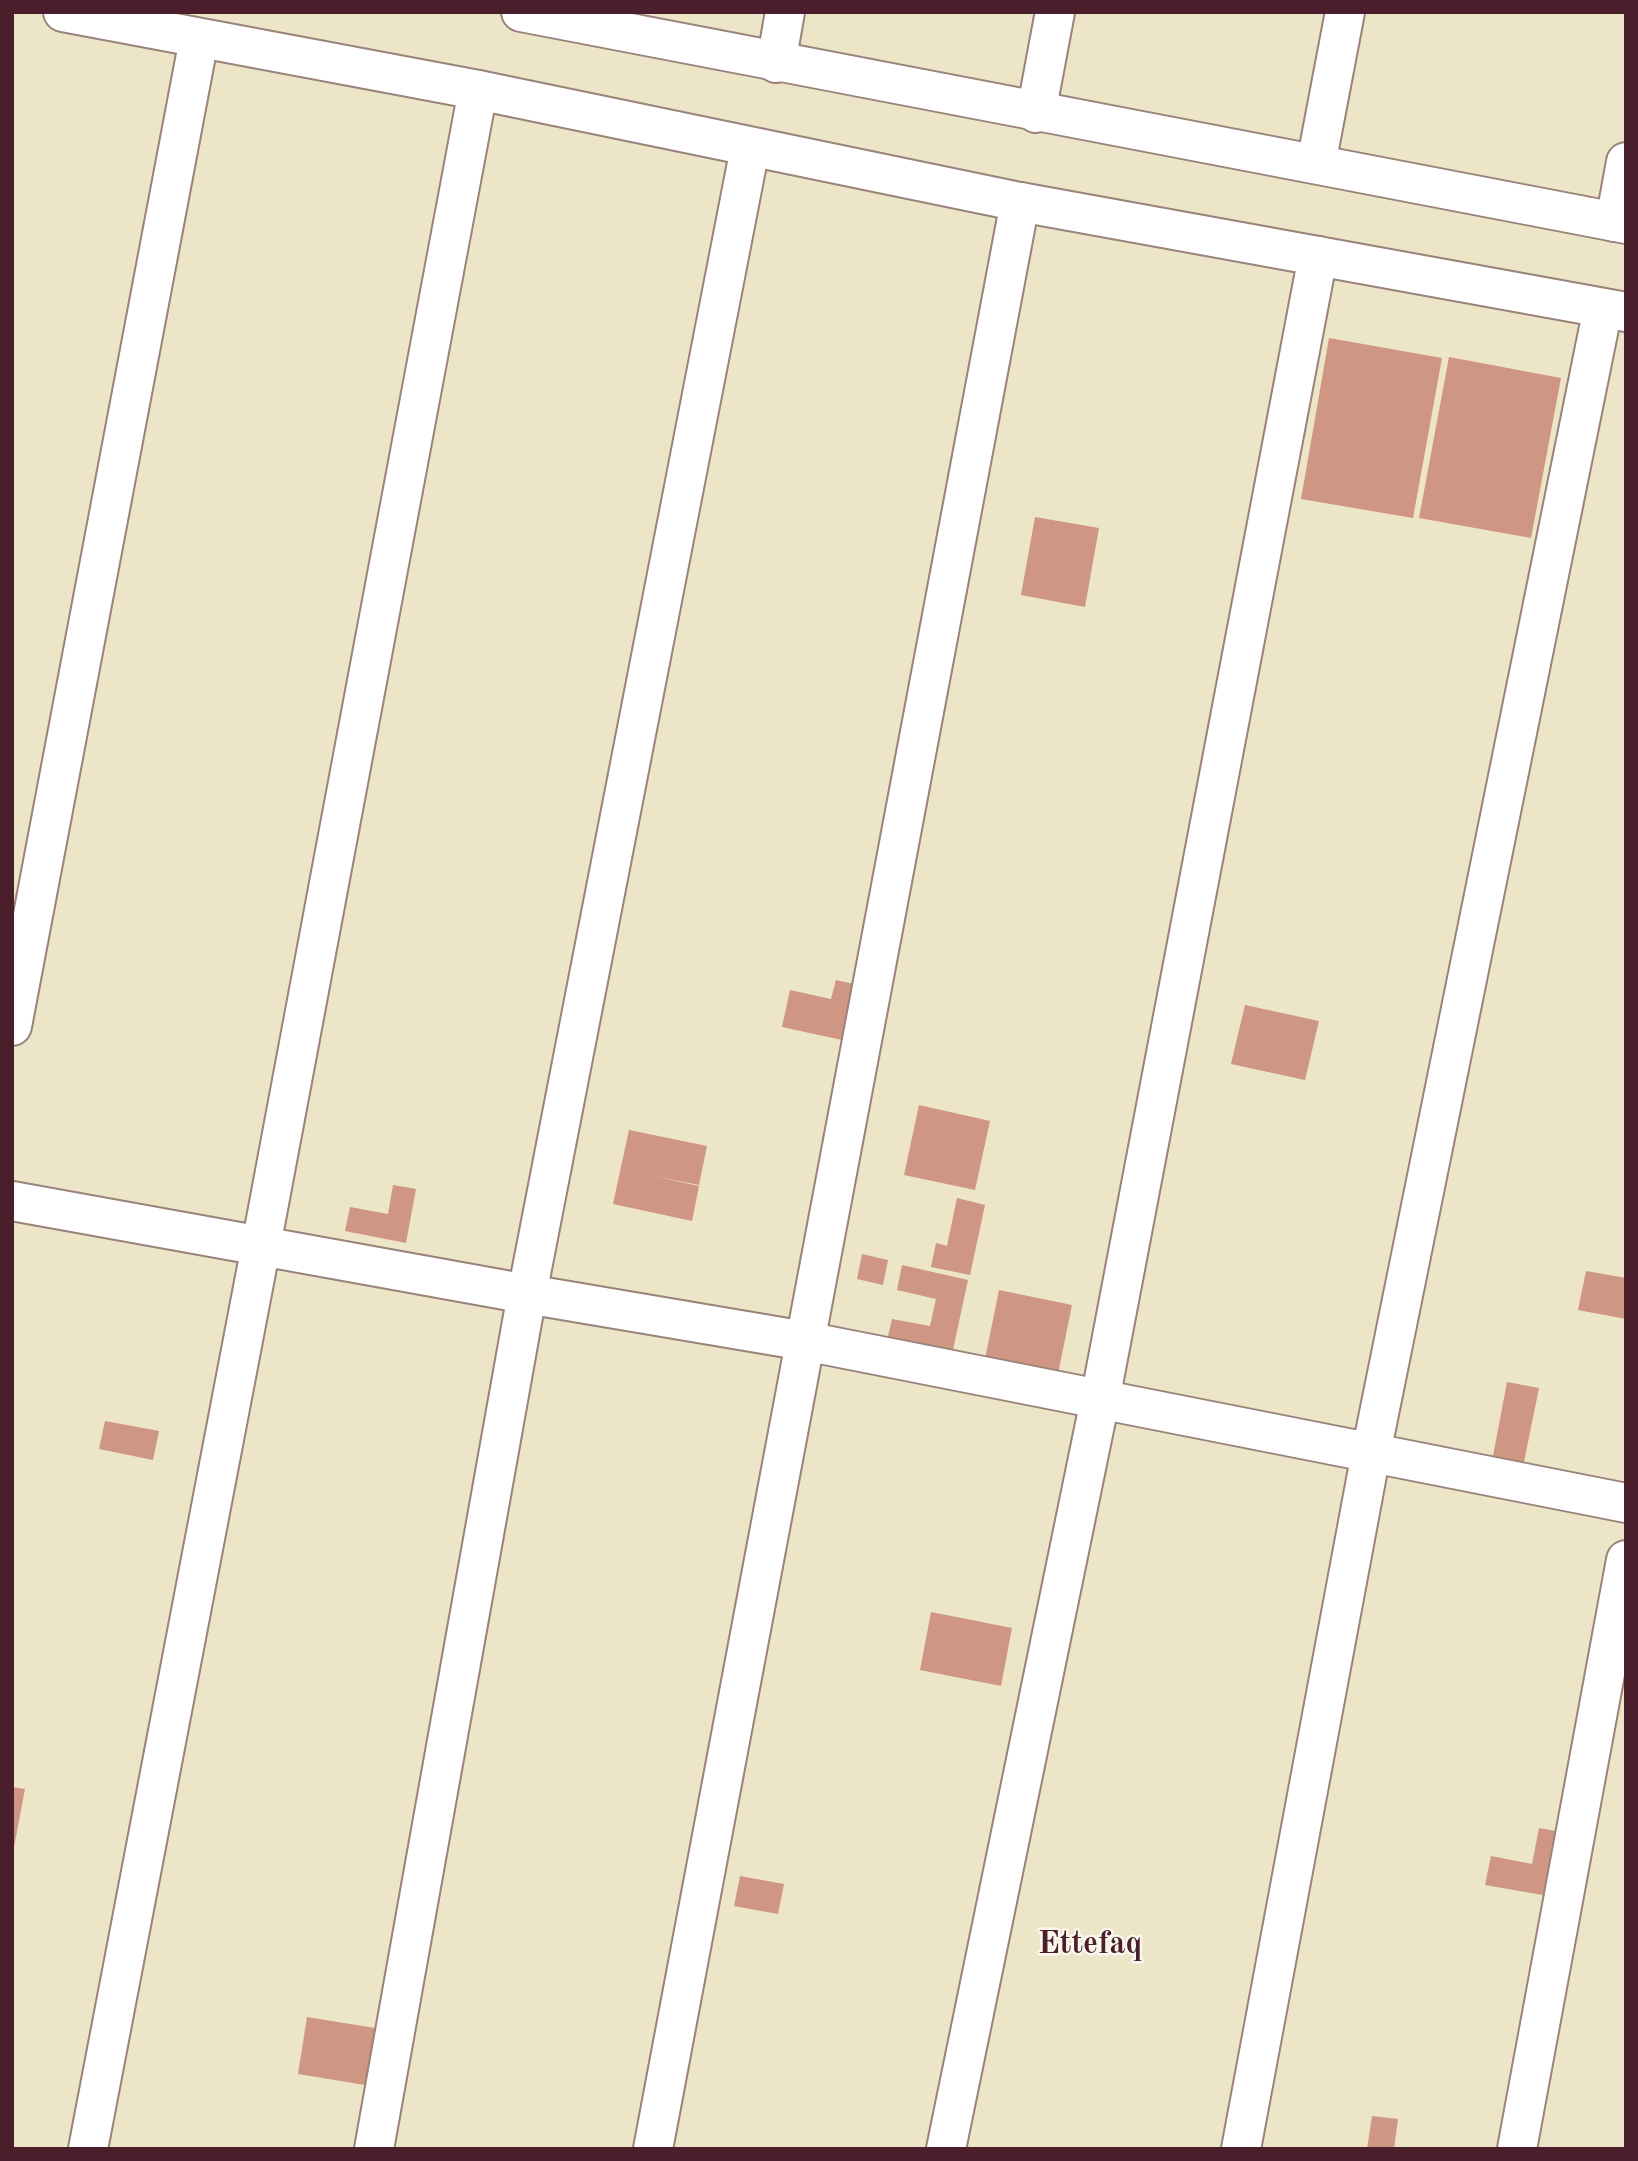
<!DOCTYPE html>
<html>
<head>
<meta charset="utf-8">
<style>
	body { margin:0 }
	#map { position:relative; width:1638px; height:2161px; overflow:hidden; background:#ece5c8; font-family:"Old Standard TT",serif }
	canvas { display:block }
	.frame { position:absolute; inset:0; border:14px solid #4a1f2b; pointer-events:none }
</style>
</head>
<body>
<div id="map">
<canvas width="1638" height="2161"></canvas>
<div class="frame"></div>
</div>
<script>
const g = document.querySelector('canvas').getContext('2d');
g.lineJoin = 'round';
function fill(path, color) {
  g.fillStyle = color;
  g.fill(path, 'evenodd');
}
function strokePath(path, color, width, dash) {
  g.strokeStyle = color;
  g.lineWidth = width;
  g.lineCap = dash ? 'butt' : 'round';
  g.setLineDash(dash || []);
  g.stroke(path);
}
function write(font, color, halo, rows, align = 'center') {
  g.font = font + ' "Old Standard TT",serif';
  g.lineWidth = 5;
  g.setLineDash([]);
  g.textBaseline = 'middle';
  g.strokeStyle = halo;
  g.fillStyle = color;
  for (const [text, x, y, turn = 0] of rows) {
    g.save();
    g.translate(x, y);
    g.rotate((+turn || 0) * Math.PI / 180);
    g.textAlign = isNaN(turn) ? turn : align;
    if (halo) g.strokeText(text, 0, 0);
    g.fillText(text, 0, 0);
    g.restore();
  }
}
fill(new Path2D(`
	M 1329,338 L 1442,358 L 1413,518 L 1301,499 Z
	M 1449,357 L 1561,378 L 1531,538 L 1419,518 Z
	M 1035,517 L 1099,528 L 1085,607 L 1021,595 Z
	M 836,980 L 854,984 L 842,1040 L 782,1027 L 790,990 L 831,999 Z
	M 1245,1005 L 1319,1021 L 1305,1080 L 1231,1064 Z
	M 919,1105 L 990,1121 L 975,1190 L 904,1175 Z
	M 629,1130 L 707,1146 L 699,1185 L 648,1175 L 699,1186 L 692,1221 L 613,1204 Z
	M 393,1185 L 416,1189 L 406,1243 L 345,1231 L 350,1207 L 388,1214 Z
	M 957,1198 L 985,1205 L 970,1275 L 931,1267 L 936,1243 L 947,1246 Z
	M 862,1254 L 888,1260 L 883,1285 L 857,1279 Z
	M 902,1265 L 968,1280 L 951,1359 L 886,1345 L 892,1319 L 930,1326 L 936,1299 L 897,1290 Z
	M 1586,1271 L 1626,1278 L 1626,1319 L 1578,1310 Z
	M 999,1290 L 1072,1305 L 1058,1374 L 985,1359 Z
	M 1507,1382 L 1539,1388 L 1524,1462 L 1493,1456 Z
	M 105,1421 L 159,1431 L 153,1460 L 99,1449 Z
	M 931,1612 L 1012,1628 L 1001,1686 L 920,1670 Z
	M 12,1787 L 25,1789 L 14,1847 L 12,1847 Z
	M 1539,1828 L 1566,1833 L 1554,1897 L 1485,1885 L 1491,1856 L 1532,1864 Z
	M 740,1876 L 784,1884 L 778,1914 L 734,1906 Z
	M 307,2017 L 375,2028 L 365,2085 L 298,2074 Z
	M 1372,2116 L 1398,2119 L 1394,2149 L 1367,2149 Z`), '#ce9683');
const minor = new Path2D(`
	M 776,63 L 785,12
	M 1036,113 L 1055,12
	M 1316,164 L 1345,12
	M 1615,222 L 1626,162
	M 12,1026 L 199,39
	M 12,1201 L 527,1294 L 805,1341 L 1626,1503
	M 88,2149 L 261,1246 L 478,90
	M 374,2149 L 527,1294 L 750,148
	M 653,2149 L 1020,202
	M 946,2149 L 1100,1400 L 1318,256
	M 1241,2149 L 1371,1453 L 1603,308
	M 1517,2149 L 1626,1560`);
const major = new Path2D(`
	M 63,12 L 478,90 L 1020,202 L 1626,312
	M 521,12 L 1626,224`);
strokePath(minor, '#9b827a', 42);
strokePath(major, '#9b827a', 42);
strokePath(minor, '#fff', 38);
strokePath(major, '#fff', 38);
write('bold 32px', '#4a1f2b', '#fbf7ec', [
	["Ettefaq",1090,1945]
]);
</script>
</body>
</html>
